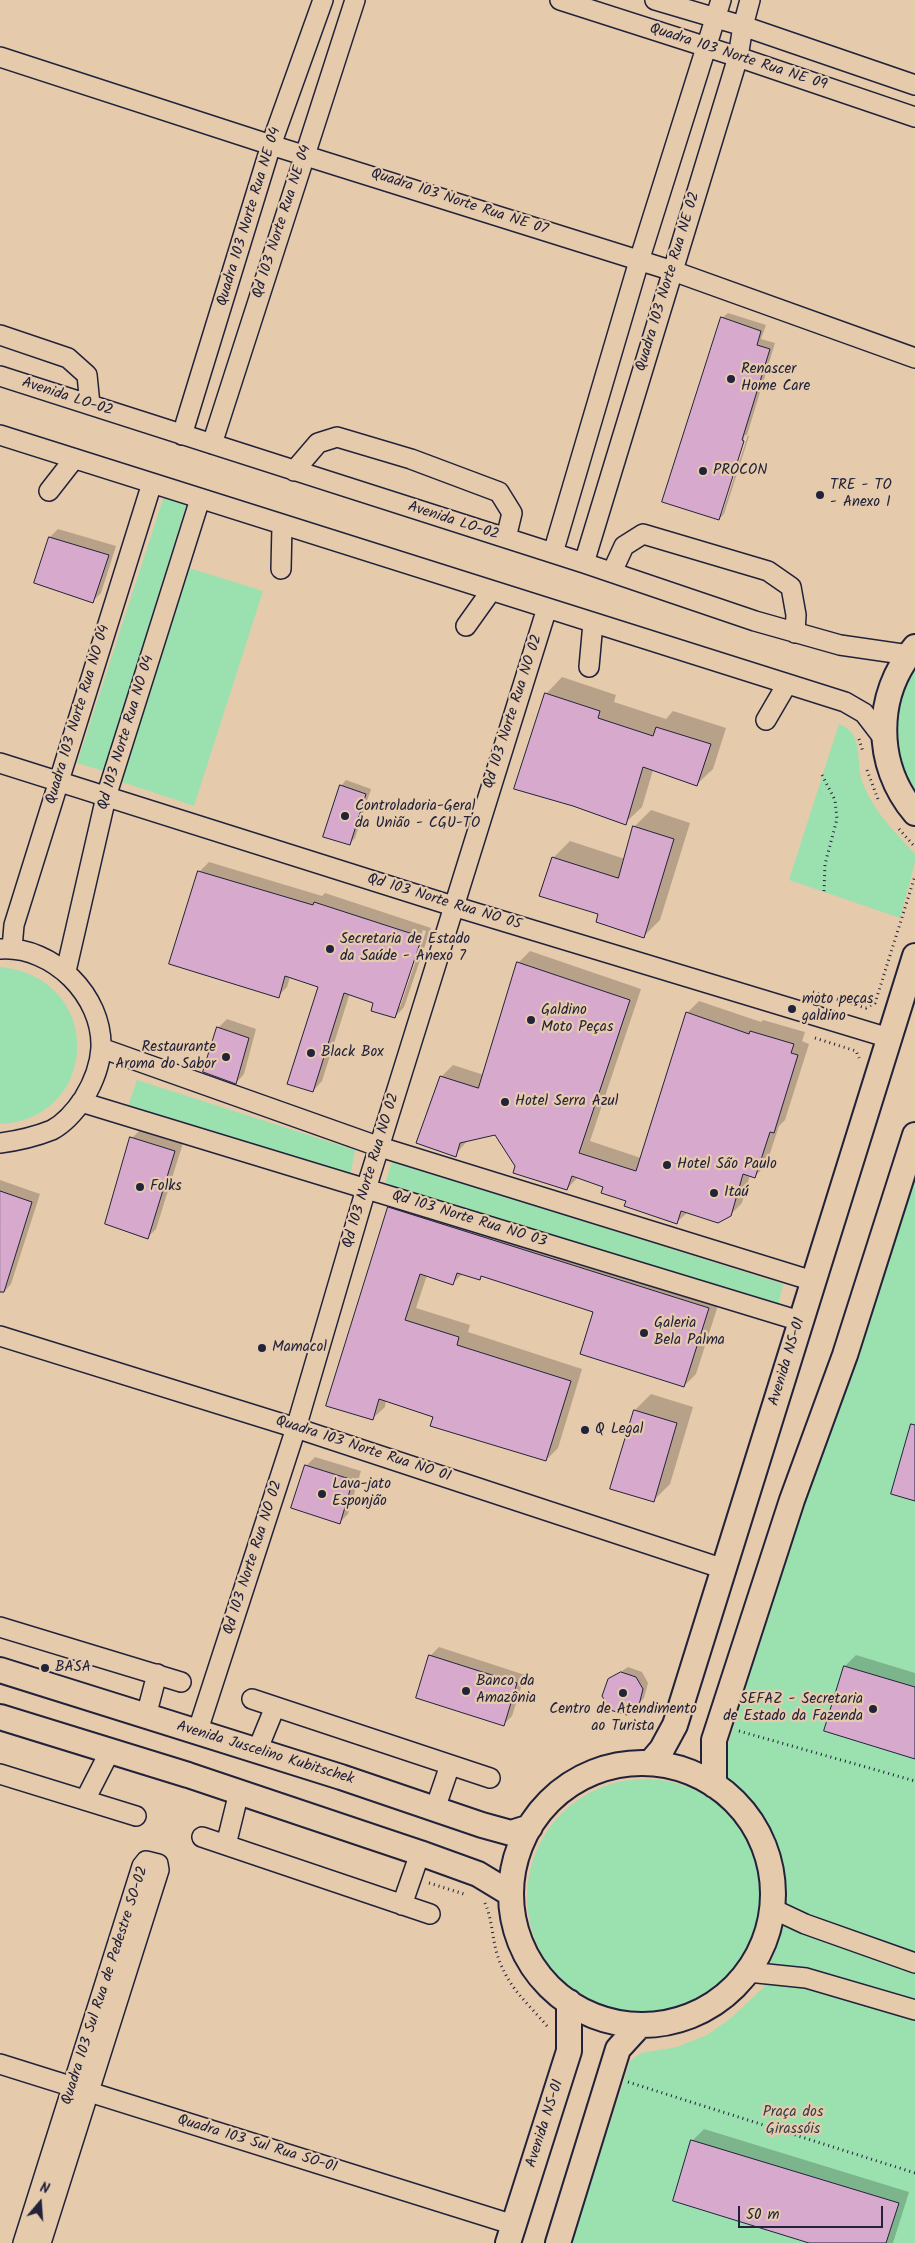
<!DOCTYPE html>
<html>
<head>
<meta charset="utf-8">
<style>
	body { margin:0 }
	#map { position:relative; width:915px; height:2243px; overflow:hidden; background:#e5caac; font-family:Kalam,sans-serif }
	canvas { display:block }
	.north { position:absolute; left:15px; top:2178px; width:50px; height:50px; -webkit-text-stroke:4px #e5caac; paint-order:stroke; rotate:18deg; font-size:14px; font-weight:700; line-height:20px; text-align:center; color:#22223b }
	.north::after { content:''; display:block; margin:auto; width:18px; height:22px; background:#22223b; clip-path:polygon(50% 0,100% 100%,50% 72%,0 100%) }
	.scale { position:absolute; left:738px; top:2206px; width:145px; height:22px; box-sizing:border-box; border:2px solid #22223b; border-top:0; padding-left:6px; font-size:15px; line-height:18px; white-space:nowrap; color:#22223b; -webkit-text-stroke:4px #e5caac; paint-order:stroke }
</style>
</head>
<body>
<div id="map">
<canvas width="915" height="2243"></canvas>
<div class="north">N</div>
<div class="scale">50 m</div>
</div>
<script>
const g = document.querySelector('canvas').getContext('2d');
g.lineJoin = 'round';
function fill(path, color) {
  g.fillStyle = color;
  g.fill(path, 'evenodd');
}
function strokePath(path, color, width, dash) {
  g.strokeStyle = color;
  g.lineWidth = width;
  g.lineCap = dash ? 'butt' : 'round';
  g.setLineDash(dash || []);
  g.stroke(path);
}
function write(font, color, halo, rows, align = 'center') {
  g.font = font + ' Kalam,sans-serif';
  g.lineWidth = 4.5;
  g.setLineDash([]);
  g.textBaseline = 'middle';
  g.strokeStyle = halo;
  g.fillStyle = color;
  for (const [text, x, y, turn = 0] of rows) {
    g.save();
    g.translate(x, y);
    g.rotate((+turn || 0) * Math.PI / 180);
    g.textAlign = isNaN(turn) ? turn : align;
    if (halo) g.strokeText(text, 0, 0);
    g.fillText(text, 0, 0);
    g.restore();
  }
}
fill(new Path2D(`
	M 165,493 L 188,499 L 104,771 L 77,763 Z
	M 189,568 L 263,591 L 194,806 L 122,782 Z
	M 915,668 L 915,793 C 891,754 889,707 915,668 Z
	M 839,724 C 865,733 855,761 862,781 C 872,810 895,832 915,854 L 915,862 L 900,918 L 789,880 Z
	M 0,967 C 105,977 101,1119 0,1124 Z
	M 137,1080 L 355,1150 L 350,1177 L 128,1106 Z
	M 915,1152 L 915,2243 L 571,2243 L 630,2061 L 641,2053 L 677,2047 L 707,2035 L 731,2018 L 763,1988 L 787,1909 L 781,1875 L 770,1845 L 760,1827 L 725,1787 L 723,1760 Z
	M 392,1161 L 783,1284 L 778,1307 L 385,1184 Z
	M527 1897a118 118 0 1 1 236 0a118 118 0 1 1-236 0Z`), '#9be1af');
fill(new Path2D(`
	M 728,313 L 766,325 L 761,339 L 775,343 L 747,435 L 749,436 L 724,514 L 719,519 L 722,318 ZM 745,435 L 748,435 L 722,514 L 720,514 Z
	M 58,529 L 116,546 L 101,593 L 93,601 L 50,537 Z
	M 562,677 L 616,695 L 614,702 L 666,719 L 673,711 L 726,728 L 713,769 L 696,785 L 653,770 L 642,807 L 625,823 L 546,694 Z
	M 346,780 L 371,789 L 355,838 L 350,843 L 341,786 Z
	M 651,810 L 690,823 L 660,920 L 643,937 L 600,913 L 540,895 L 554,857 L 570,841 L 625,859 L 635,826 Z
	M 209,862 L 322,896 L 325,893 L 431,928 L 404,1007 L 395,1017 L 375,1002 L 350,993 L 322,1081 L 313,1091 L 320,987 L 290,977 L 287,987 L 278,996 L 170,963 L 200,871 ZM 423,930 L 426,931 L 400,1007 L 398,1007 Z
	M 530,951 L 641,989 L 590,1141 L 641,1158 L 687,1013 L 699,1001 L 761,1022 L 763,1020 L 805,1032 L 802,1041 L 809,1044 L 785,1120 L 779,1126 L 766,1165 L 754,1177 L 750,1175 L 742,1203 L 730,1215 L 688,1212 L 677,1222 L 628,1200 L 604,1186 L 578,1177 L 567,1189 L 517,1166 L 496,1134 L 468,1140 L 455,1155 L 441,1077 L 453,1065 L 484,1075 L 518,963 Z
	M 227,1019 L 256,1029 L 244,1074 L 236,1083 L 218,1028 Z
	M 140,1130 L 183,1143 L 156,1229 L 148,1237 L 132,1138 Z
	M 0,1180 L 40,1194 L 11,1284 L 3,1293 L 0,1292 Z
	M 401,1196 L 721,1296 L 696,1374 L 684,1386 L 594,1311 L 483,1275 L 479,1279 L 463,1273 L 453,1283 L 427,1275 L 416,1308 L 470,1325 L 468,1332 L 582,1369 L 558,1448 L 546,1460 L 435,1416 L 386,1400 L 385,1407 L 372,1419 L 389,1208 Z
	M 651,1394 L 693,1407 L 670,1484 L 653,1501 L 611,1488 L 635,1410 Z
	M 315,1457 L 361,1471 L 348,1514 L 339,1523 L 306,1466 Z
	M 439,1647 L 525,1675 L 512,1716 L 503,1725 L 430,1656 Z
	M 856,1655 L 915,1673 L 915,1757 L 845,1666 Z
	M 628,1667 L 642,1672 L 648,1683 L 644,1698 L 638,1704 L 610,1679 Z
	M 704,2129 L 909,2192 L 893,2243 L 813,2243 L 674,2201 L 693,2140 Z`), '#0003');
const building = new Path2D(`
	M 721,317 L 761,331 L 757,345 L 770,349 L 742,440 L 744,441 L 719,520 L 662,502 Z
	M 49,537 L 109,555 L 93,603 L 34,583 Z
	M 545,693 L 600,711 L 598,718 L 653,736 L 656,727 L 711,744 L 697,786 L 643,767 L 626,825 L 573,806 L 514,789 Z
	M 340,785 L 366,794 L 350,845 L 323,837 Z
	M 633,826 L 674,839 L 644,938 L 596,922 L 598,914 L 539,896 L 552,857 L 618,878 Z
	M 198,871 L 313,905 L 314,902 L 422,937 L 395,1018 L 371,1011 L 373,1003 L 344,993 L 313,1092 L 287,1084 L 318,987 L 285,976 L 279,998 L 169,964 Z
	M 517,962 L 630,1000 L 579,1153 L 636,1171 L 686,1012 L 749,1034 L 750,1031 L 794,1044 L 791,1053 L 798,1055 L 774,1133 L 770,1132 L 755,1178 L 743,1174 L 731,1216 L 718,1223 L 681,1211 L 677,1224 L 624,1206 L 626,1201 L 601,1193 L 603,1187 L 572,1176 L 567,1190 L 513,1173 L 515,1166 L 495,1135 L 460,1143 L 456,1157 L 416,1143 L 440,1076 L 478,1088 Z
	M 217,1027 L 249,1038 L 236,1084 L 203,1072 Z
	M 130,1137 L 175,1151 L 148,1239 L 105,1224 Z
	M 0,1191 L 32,1202 L 4,1292 L 0,1292 Z
	M 388,1207 L 709,1308 L 684,1387 L 580,1354 L 593,1312 L 481,1276 L 480,1280 L 457,1273 L 453,1285 L 420,1274 L 405,1320 L 459,1337 L 457,1345 L 571,1381 L 546,1461 L 430,1426 L 433,1417 L 379,1399 L 373,1420 L 326,1406 Z
	M 634,1410 L 677,1423 L 654,1502 L 610,1489 Z
	M 911,1424 L 915,1425 L 915,1501 L 891,1494 Z
	M 305,1465 L 353,1480 L 340,1524 L 291,1508 Z
	M 429,1655 L 517,1683 L 504,1726 L 416,1698 Z
	M 844,1666 L 915,1687 L 915,1759 L 824,1731 Z
	M 621,1672 L 636,1677 L 643,1689 L 639,1705 L 627,1715 L 610,1710 L 602,1696 L 608,1679 Z
	M 691,2140 L 899,2203 L 886,2243 L 809,2243 L 673,2201 Z`);
fill(building, '#d7aacd');
strokePath(building, '#22223b', 1);
const minor = new Path2D(`
	M 560,0 L 738,57 L 915,117
	M 655,0 L 743,26 L 915,85
	M 0,57 L 271,145 L 673,271 L 915,358
	M 0,335 L 68,358 L 87,375 L 90,405
	M 0,376 L 584,563 L 755,621 L 840,645 L 909,655
	M 0,435 L 845,702 L 864,713 L 884,739
	M 182,435 L 271,145 L 323,0
	M 212,444 L 355,0
	M 294,471 L 318,443 L 337,437 L 411,459 L 499,492 L 512,513 L 506,538
	M 49,491 L 74,459
	M 553,553 L 639,261 L 721,0
	M 584,563 L 738,57 L 743,26 L 750,0
	M 281,569 L 282,525
	M 612,572 L 624,546 L 643,534 L 768,571 L 791,587 L 796,615 L 795,633
	M 466,626 L 491,591
	M 589,667 L 593,623
	M 766,720 L 787,684
	M 0,763 L 453,906 L 889,1038
	M 12,948 L 14,925 L 152,483
	M 66,971 L 106,797 L 200,499
	M 101,1048 L 380,1147 L 813,1281
	M 81,1102 L 800,1321
	M 0,1143 C 16,1141 37,1136 52,1130 C 65,1123 76,1110 84,1098 C 93,1083 100,1066 101,1048 C 103,996 53,946 1,949
	M 0,1336 L 296,1428 L 724,1569
	M 0,1627 L 181,1682
	M 252,1699 L 490,1778
	M 146,1716 L 157,1674
	M 197,1733 L 296,1428 L 366,1189 L 547,608
	M 257,1751 L 275,1707
	M 0,1774 L 136,1816
	M 85,1800 L 110,1751
	M 435,1809 L 450,1765
	M 202,1837 L 430,1914
	M 226,1845 L 239,1792
	M 402,1905 L 420,1853
	M 773,1909 L 805,1924 L 915,1963
	M 748,1972 L 806,1978 L 915,2010
	M 0,2064 L 514,2225
	M 23,2243 L 142,1866 L 146,1861 L 158,1864 L 159,1870 L 41,2243`);
const major = new Path2D(`
	M 915,647 C 874,695 874,765 915,813
	M 0,1670 L 341,1777 L 482,1825 L 511,1833 L 530,1827
	M 0,1717 L 188,1775 L 420,1853 L 478,1874 L 511,1894
	M 650,1763 L 662,1749 L 675,1725 C 755,1469 833,1212 915,956
	M511 1894a131 131 0 1 1 262 0a131 131 0 1 1-262 0Z
	M 714,1785 L 714,1740 L 792,1500 L 845,1355 L 915,1135
	M 508,2243 L 569,2051 L 569,2002
	M 558,2243 L 618,2049 L 640,2025`);
strokePath(minor, '#22223b', 22);
strokePath(major, '#22223b', 28);
strokePath(new Path2D(`
	M 859,739 L 863,752
	M 867,770 L 879,802
	M 822,775 L 835,800 L 837,819 L 825,864 L 824,892
	M 899,829 L 915,847
	M 813,992 L 866,1008 L 875,1003 L 915,876
	M 815,1038 L 856,1051 L 859,1058
	M 739,1731 L 915,1781
	M 429,1883 L 464,1894
	M 485,1903 C 493,1921 492,1942 499,1960 C 511,1991 527,2002 547,2026
	M 628,2082 L 915,2173`), '#22223b', 3, [1, 4]);
strokePath(minor, '#e5caac', 19);
strokePath(major, '#e5caac', 24);
for (const [x, y, r, color] of [
	[731,379,5,"#22223b"],
	[703,471,5,"#22223b"],
	[820,495,5,"#22223b"],
	[345,816,5,"#22223b"],
	[330,949,5,"#22223b"],
	[792,1009,5,"#22223b"],
	[531,1020,5,"#22223b"],
	[311,1053,5,"#22223b"],
	[226,1057,5,"#22223b"],
	[505,1102,5,"#22223b"],
	[667,1165,5,"#22223b"],
	[140,1187,5,"#22223b"],
	[714,1193,5,"#22223b"],
	[644,1333,5,"#22223b"],
	[262,1348,5,"#22223b"],
	[585,1430,5,"#22223b"],
	[322,1494,5,"#22223b"],
	[45,1668,5,"#22223b"],
	[466,1691,5,"#22223b"],
	[623,1693,5,"#22223b"],
	[873,1709,5,"#22223b"]
]) {
  const dot = new Path2D();
  dot.arc(x, y, r, 0, 2 * Math.PI);
  g.fillStyle = color;
  g.fill(dot);
  strokePath(dot, '#e5caac', 2);
}
write('15px', '#22223b', '#e5caac', [
	["Quadra 103 Norte Rua NE 09",738,58,18],
	["Quadra 103 Norte Rua NE 07",459,203,18],
	["Quadra 103 Norte Rua NE 04",250,217,-73],
	["Qd 103 Norte Rua NE 04",283,222,-72],
	["Quadra 103 Norte Rua NE 02",669,282,-73],
	["Avenida LO-02",67,398,18],
	["Avenida LO-02",453,522,18],
	["Qd 103 Norte Rua NO 02",514,712,-72],
	["Quadra 103 Norte Rua NO 04",79,715,-73],
	["Qd 103 Norte Rua NO 04",127,733,-73],
	["Qd 103 Norte Rua NO 05",444,903,17],
	["Qd 103 Norte Rua NO 02",372,1171,-73],
	["Qd 103 Norte Rua NO 03",469,1220,17],
	["Avenida NS-01",788,1362,-73],
	["Quadra 103 Norte Rua NO 01",363,1450,18],
	["Qd 103 Norte Rua NO 02",254,1558,-72],
	["Avenida Juscelino Kubitschek",265,1754,17],
	["Quadra 103 Sul Rua de Pedestre SO-02",106,1986,-72],
	["Avenida NS-01",546,2124,-72],
	["Quadra 103 Sul Rua SO-01",257,2145,17]
]);
write('15px', '#22223b', '#e5caac', [
	["Renascer",741,370],
	["Home Care",741,387],
	["PROCON",713,471],
	["TRE - TO",830,486],
	["- Anexo I",830,503],
	["Controladoria-Geral",355,807],
	["da União - CGU-TO",355,824],
	["Secretaria de Estado",340,940],
	["da Saúde - Anexo 7",340,957],
	["moto peças",802,1000],
	["galdino",802,1017],
	["Galdino",541,1011],
	["Moto Peças",541,1028],
	["Restaurante",216,1048,"right"],
	["Aroma do Sabor",216,1065,"right"],
	["Black Box",321,1053],
	["Hotel Serra Azul",515,1102],
	["Hotel São Paulo",677,1165],
	["Folks",150,1187],
	["Itaú",724,1193],
	["Galeria",654,1324],
	["Bela Palma",654,1341],
	["Mamacol",272,1348],
	["Q Legal",595,1430],
	["Lava-jato",332,1485],
	["Esponjão",332,1502],
	["BASA",55,1668],
	["Banco da",476,1682],
	["Amazônia",476,1699],
	["SEFAZ - Secretaria",863,1700,"right"],
	["de Estado da Fazenda",863,1717,"right"],
	["Centro de Atendimento",623,1710,"center"],
	["ao Turista",623,1727,"center"]
], 'left');
write('15px', '#343f4c', '#e5caac', [
	["Praça dos",793,2113],
	["Girassóis",793,2130]
]);
</script>
</body>
</html>
